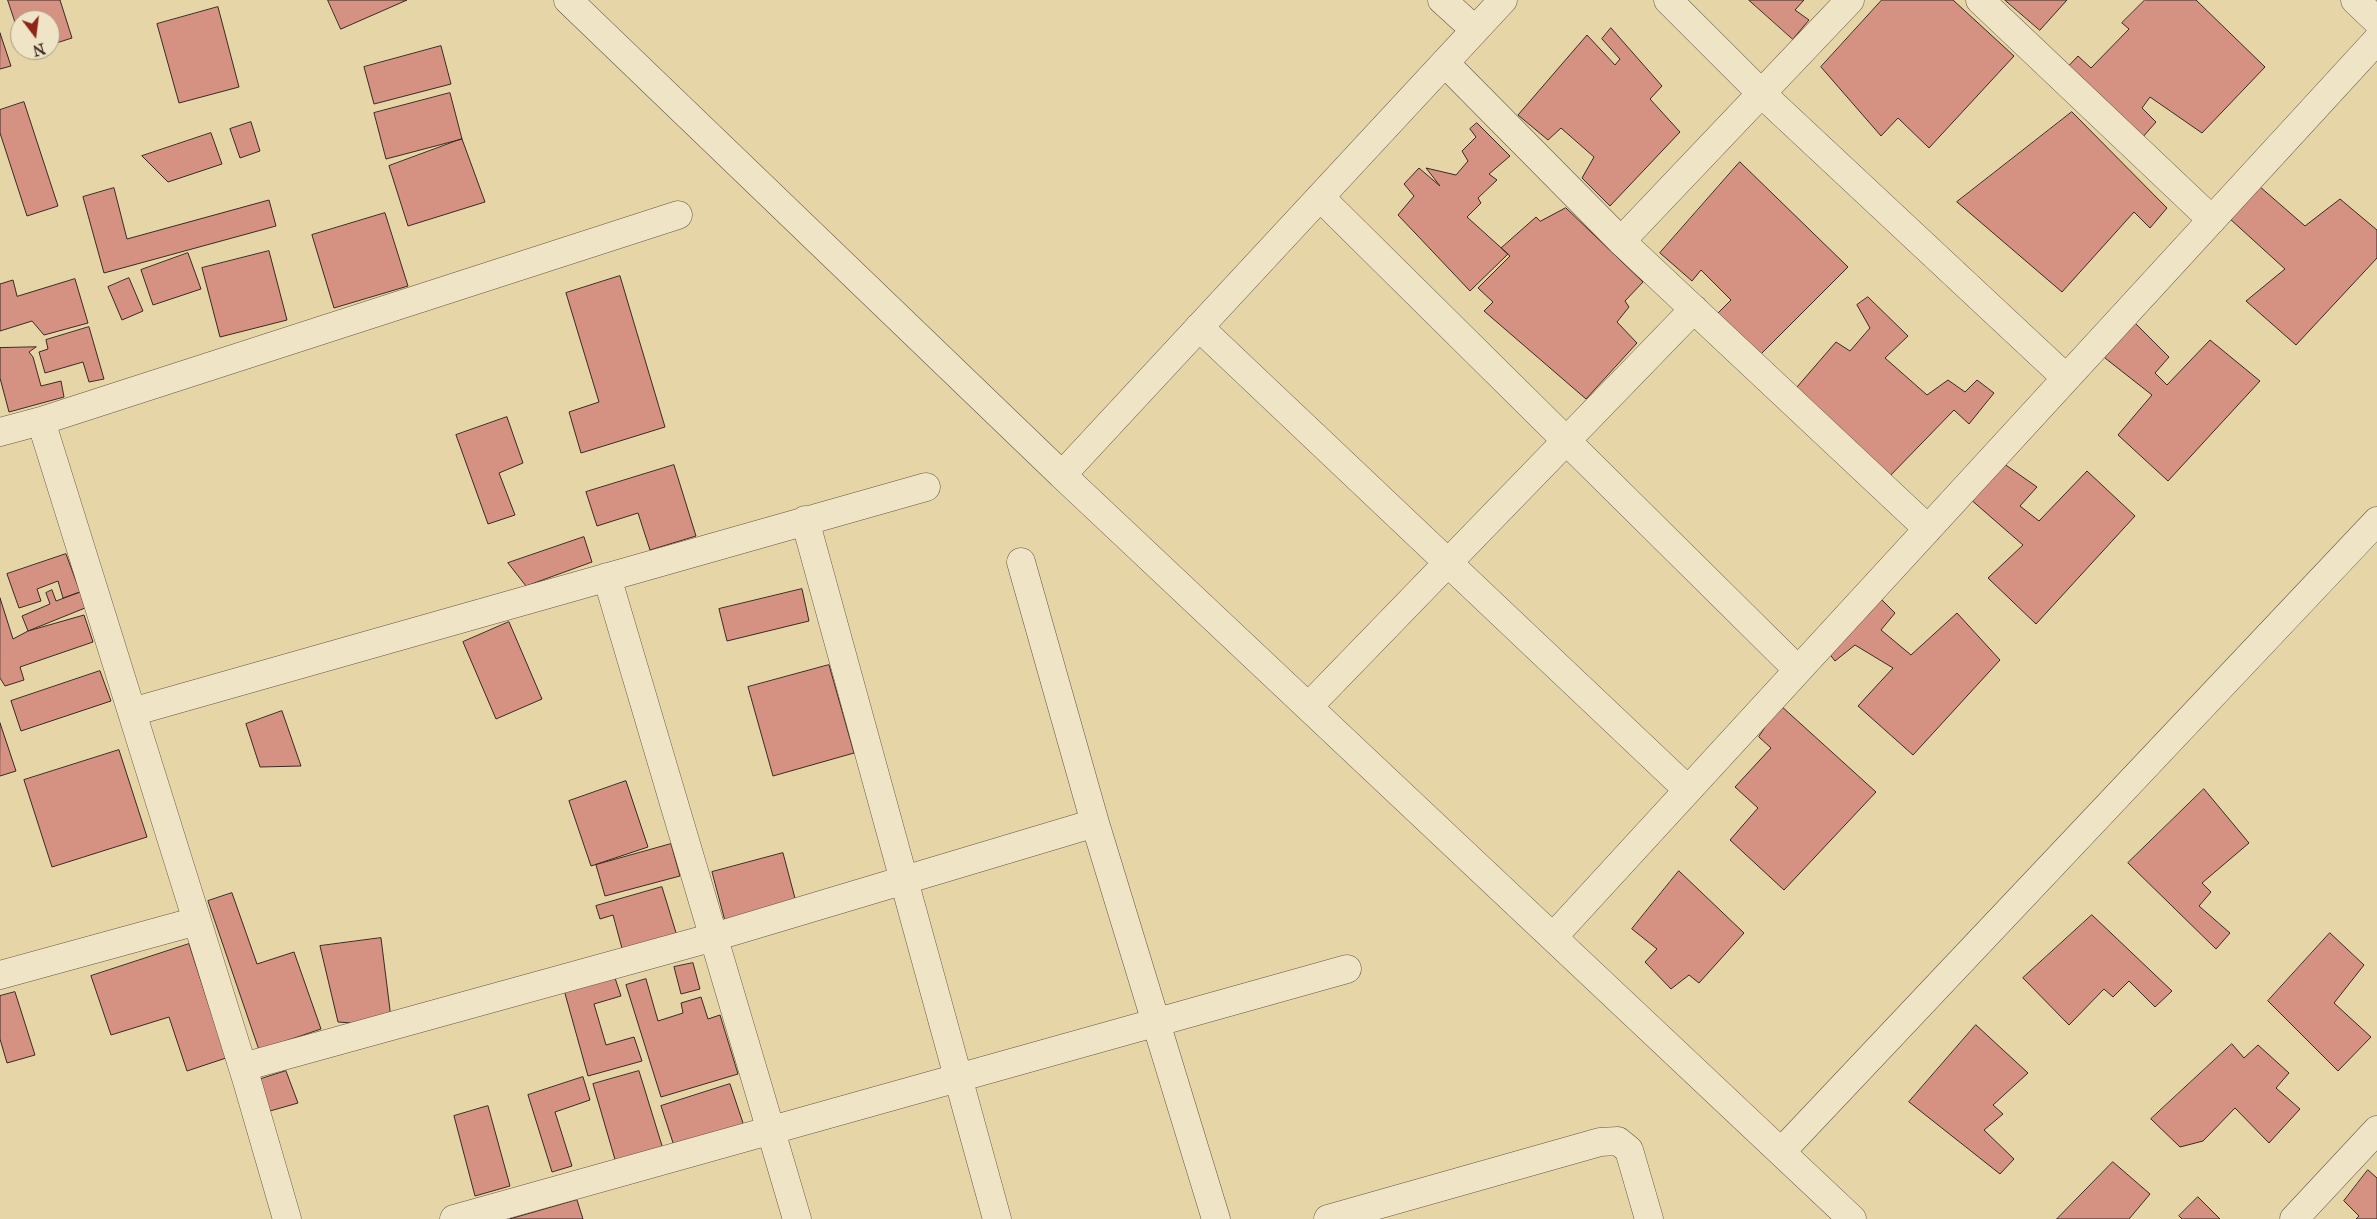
<!DOCTYPE html>
<html>
<head>
<meta charset="utf-8">
<style>
	body { margin:0 }
	#map { position:relative; width:2377px; height:1219px; overflow:hidden; background:#e6d5a7; font-family:"IM FELL Great Primer",serif }
	canvas { display:block }
	.north { position:absolute; left:10px; top:10px; width:50px; height:50px; box-sizing:border-box; background:#efe4c6; border:1px solid #a79a85; border-radius:50%; rotate:165deg; font-size:14px; font-weight:700; line-height:20px; text-align:center; color:#3a2a23 }
	.north::after { content:''; display:block; margin:auto; width:18px; height:22px; background:#8f2418; clip-path:polygon(50% 0,100% 100%,50% 72%,0 100%) }
</style>
</head>
<body>
<div id="map">
<canvas width="2377" height="1219"></canvas>
<div class="north">N</div>
</div>
<script>
const g = document.querySelector('canvas').getContext('2d');
g.lineJoin = 'round';
function fill(path, color) {
  g.fillStyle = color;
  g.fill(path, 'evenodd');
}
function strokePath(path, color, width, dash) {
  g.strokeStyle = color;
  g.lineWidth = width;
  g.lineCap = dash ? 'butt' : 'round';
  g.setLineDash(dash || []);
  g.stroke(path);
}
const building = new Path2D(`
	M 8,0 L 60,0 L 72,38 L 50,45 L 50,20 L 20,20 L 20,37 Z
	M 328,0 L 407,0 L 341,29 Z
	M 1749,0 L 1804,0 L 1795,10 L 1809,20 L 1793,39 Z
	M 1882,0 L 1953,0 L 2014,56 L 1929,148 L 1898,118 L 1881,136 L 1821,67 Z
	M 2005,0 L 2067,0 L 2040,30 Z
	M 2145,0 L 2196,0 L 2265,67 L 2202,133 L 2150,97 L 2142,108 L 2156,122 L 2135,146 L 2060,75 L 2078,56 L 2091,68 L 2129,29 L 2122,23 Z
	M 218,7 L 239,87 L 179,103 L 157,24 Z
	M 1611,28 L 1662,86 L 1650,99 L 1680,132 L 1610,206 L 1582,178 L 1594,157 L 1561,128 L 1548,140 L 1518,115 L 1587,35 L 1615,65 L 1620,59 L 1602,39 Z
	M 0,33 L 11,66 L 0,69 Z
	M 441,46 L 451,84 L 374,104 L 364,67 Z
	M 450,93 L 462,139 L 386,159 L 374,113 Z
	M 24,102 L 58,206 L 27,216 L 0,133 L 0,110 Z
	M 2072,112 L 2167,208 L 2150,228 L 2134,212 L 2062,292 L 1957,202 Z
	M 251,122 L 260,151 L 240,158 L 230,129 Z
	M 1477,123 L 1510,156 L 1489,174 L 1497,180 L 1478,198 L 1481,203 L 1467,217 L 1508,254 L 1470,291 L 1398,215 L 1414,196 L 1404,184 L 1419,168 L 1440,186 L 1426,168 L 1456,175 L 1468,161 L 1462,151 L 1476,137 L 1470,129 Z
	M 211,133 L 222,164 L 168,182 L 142,156 Z
	M 462,139 L 485,202 L 408,226 L 389,166 Z
	M 1740,162 L 1848,267 L 1756,359 L 1718,313 L 1731,300 L 1701,270 L 1692,281 L 1660,253 Z
	M 2259,186 L 2305,226 L 2340,199 L 2377,230 L 2377,258 L 2296,345 L 2246,301 L 2285,269 L 2229,218 Z
	M 114,188 L 127,239 L 269,200 L 276,226 L 104,273 L 83,197 Z
	M 1566,208 L 1643,282 L 1625,301 L 1629,307 L 1617,322 L 1637,343 L 1586,399 L 1484,311 L 1493,302 L 1478,288 L 1510,256 L 1501,248 L 1536,217 L 1540,221 Z
	M 385,213 L 408,286 L 334,308 L 312,235 Z
	M 269,251 L 287,320 L 220,337 L 202,268 Z
	M 188,253 L 201,289 L 153,305 L 141,270 Z
	M 620,276 L 665,427 L 581,453 L 569,412 L 599,402 L 566,293 Z
	M 129,278 L 143,311 L 122,320 L 108,287 Z
	M 75,279 L 88,323 L 44,335 L 32,321 L 0,331 L 0,284 L 13,280 L 17,296 Z
	M 1868,297 L 1908,336 L 1885,358 L 1927,395 L 1948,380 L 1965,392 L 1977,380 L 1994,393 L 1969,424 L 1954,410 L 1887,479 L 1818,415 L 1797,387 L 1836,342 L 1850,351 L 1870,328 L 1857,305 Z
	M 2134,322 L 2169,357 L 2155,373 L 2167,385 L 2210,340 L 2260,381 L 2168,481 L 2118,435 L 2152,395 L 2105,358 Z
	M 89,327 L 104,379 L 89,382 L 83,362 L 45,373 L 39,352 L 48,349 L 46,340 Z
	M 36,347 L 29,352 L 33,357 L 41,386 L 61,381 L 64,397 L 9,412 L 0,378 L 0,348 Z
	M 507,417 L 523,463 L 499,473 L 515,515 L 488,524 L 456,435 Z
	M 2000,461 L 2037,487 L 2020,506 L 2039,521 L 2087,471 L 2135,516 L 2036,624 L 1988,578 L 2023,545 L 1969,498 Z
	M 674,465 L 696,536 L 650,550 L 638,513 L 597,526 L 586,492 Z
	M 584,537 L 592,562 L 526,586 L 508,563 Z
	M 66,554 L 80,592 L 63,598 L 58,581 L 37,589 L 41,601 L 19,608 L 7,574 Z
	M 802,589 L 809,621 L 727,641 L 719,609 Z
	M 52,590 L 56,601 L 80,592 L 85,608 L 28,631 L 22,616 L 50,604 L 46,593 Z
	M 1879,597 L 1895,613 L 1881,630 L 1911,655 L 1957,613 L 2000,660 L 1913,755 L 1858,706 L 1893,668 L 1855,645 L 1835,661 L 1828,652 Z
	M 0,598 L 13,639 L 28,631 L 84,615 L 93,642 L 20,667 L 24,680 L 5,686 L 0,678 Z
	M 509,622 L 542,699 L 496,719 L 463,642 Z
	M 829,665 L 854,753 L 773,776 L 748,687 Z
	M 100,671 L 111,701 L 21,731 L 11,701 Z
	M 1780,705 L 1876,792 L 1784,890 L 1730,840 L 1758,808 L 1735,787 L 1771,748 L 1759,737 Z
	M 282,711 L 301,766 L 260,767 L 246,724 Z
	M 0,723 L 16,771 L 0,776 Z
	M 119,750 L 147,837 L 52,867 L 24,780 Z
	M 626,781 L 648,847 L 591,866 L 569,801 Z
	M 2204,789 L 2249,843 L 2202,883 L 2211,892 L 2199,906 L 2230,933 L 2216,949 L 2128,863 Z
	M 671,844 L 680,876 L 605,896 L 596,865 Z
	M 783,853 L 796,902 L 725,921 L 712,872 Z
	M 1679,871 L 1744,933 L 1699,983 L 1689,975 L 1671,989 L 1645,962 L 1657,949 L 1632,929 Z
	M 662,887 L 677,936 L 623,952 L 613,915 L 600,919 L 596,906 Z
	M 232,893 L 257,964 L 294,952 L 321,1029 L 259,1050 L 208,901 Z
	M 2092,915 L 2172,991 L 2155,1007 L 2129,981 L 2113,997 L 2104,989 L 2069,1025 L 2023,978 Z
	M 2330,933 L 2364,965 L 2334,1003 L 2371,1037 L 2338,1071 L 2268,1001 Z
	M 381,938 L 392,1026 L 338,1022 L 320,946 Z
	M 189,944 L 226,1058 L 187,1071 L 169,1017 L 111,1035 L 91,976 Z
	M 693,963 L 700,989 L 681,994 L 674,967 Z
	M 614,975 L 621,996 L 594,1004 L 606,1045 L 634,1037 L 642,1061 L 588,1076 L 564,990 Z
	M 646,979 L 658,1021 L 683,1013 L 681,1003 L 701,997 L 708,1019 L 720,1015 L 738,1074 L 661,1097 L 626,985 Z
	M 15,992 L 35,1055 L 7,1063 L 0,1039 L 0,996 Z
	M 1976,1025 L 2028,1073 L 1993,1105 L 2003,1114 L 1984,1130 L 2014,1159 L 2000,1174 L 1909,1102 Z
	M 2232,1044 L 2244,1058 L 2258,1045 L 2289,1073 L 2276,1088 L 2300,1109 L 2269,1143 L 2235,1108 L 2203,1141 L 2180,1147 L 2151,1119 Z
	M 286,1071 L 298,1103 L 270,1111 L 258,1080 Z
	M 639,1071 L 663,1149 L 616,1163 L 593,1084 Z
	M 583,1077 L 590,1100 L 555,1112 L 572,1166 L 552,1172 L 528,1095 Z
	M 730,1084 L 745,1129 L 676,1152 L 661,1106 Z
	M 488,1106 L 510,1186 L 475,1196 L 454,1116 Z
	M 2113,1162 L 2150,1194 L 2129,1219 L 2057,1219 Z
	M 2368,1170 L 2377,1178 L 2377,1219 L 2356,1219 L 2359,1216 L 2344,1201 Z
	M 2198,1197 L 2220,1219 L 2182,1219 L 2179,1216 Z
	M 577,1200 L 583,1219 L 510,1219 Z`);
fill(building, '#d59182');
strokePath(building, '#3a2a23', 1);
const minor = new Path2D(`
	M 568,0 L 1062,475 L 1503,0
	M 1442,0 L 1475,30
	M 1668,0 L 1761,93 L 2066,378
	M 1980,0 L 2212,220
	M 2355,0 L 2377,21
	M 1445,63 L 1621,241 L 1928,529
	M 1320,197 L 1798,670
	M 1621,241 L 1850,0
	M 1199,327 L 1688,790
	M 41,421 L 247,1081 L 287,1219
	M 0,432 L 41,421 L 678,215
	M 1062,475 L 1852,1219
	M 805,520 L 997,1219
	M 1021,562 L 1095,823 L 1216,1219
	M 607,577 L 797,1219
	M 1309,706 L 1694,309
	M 132,712 L 926,487
	M 1553,937 L 2377,40
	M 0,975 L 197,921
	M 243,1067 L 714,937 L 1095,823
	M 1781,1152 L 2377,521
	M 454,1219 L 1347,969
	M 1328,1219 L 1600,1142 L 1618,1141 L 1629,1150 L 1649,1219
	M 2294,1219 L 2377,1130`);
strokePath(minor, '#655544', 29);
strokePath(minor, '#efe4c6', 28);
</script>
</body>
</html>
